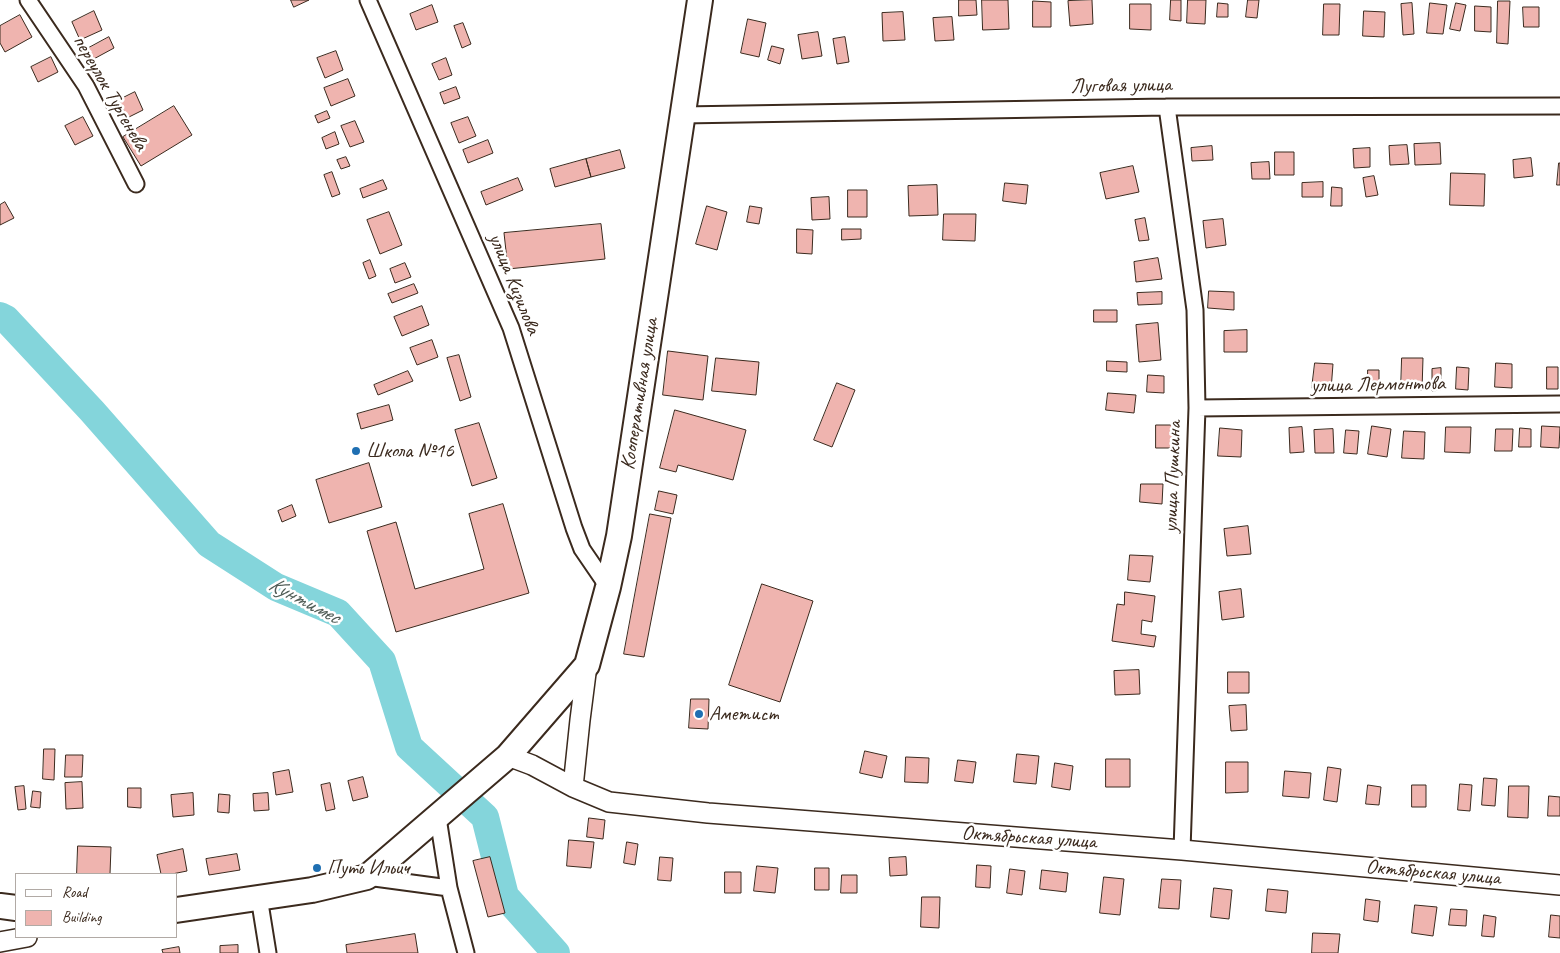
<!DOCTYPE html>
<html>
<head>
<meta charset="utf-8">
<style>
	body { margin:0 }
	#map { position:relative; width:1560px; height:953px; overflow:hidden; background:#fff; font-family:Caveat,sans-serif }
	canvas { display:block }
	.legend { position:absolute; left:15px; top:873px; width:162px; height:65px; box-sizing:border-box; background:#fff; border:1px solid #b1aaa5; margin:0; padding:6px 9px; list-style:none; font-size:15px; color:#3b2a1e }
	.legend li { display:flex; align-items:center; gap:10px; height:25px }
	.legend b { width:25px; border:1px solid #b1aaa5 }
</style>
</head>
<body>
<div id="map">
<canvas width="1560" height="953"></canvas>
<ul class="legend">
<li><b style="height:6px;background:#fff"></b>Road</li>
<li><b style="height:14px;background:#efb4af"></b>Building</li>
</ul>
</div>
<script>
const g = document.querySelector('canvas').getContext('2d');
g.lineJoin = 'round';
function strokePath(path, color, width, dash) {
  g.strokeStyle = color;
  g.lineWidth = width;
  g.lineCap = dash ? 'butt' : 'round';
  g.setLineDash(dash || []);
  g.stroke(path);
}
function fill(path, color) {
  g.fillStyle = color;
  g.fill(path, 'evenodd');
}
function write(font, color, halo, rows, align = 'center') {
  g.font = font + ' Caveat,sans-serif';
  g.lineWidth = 5;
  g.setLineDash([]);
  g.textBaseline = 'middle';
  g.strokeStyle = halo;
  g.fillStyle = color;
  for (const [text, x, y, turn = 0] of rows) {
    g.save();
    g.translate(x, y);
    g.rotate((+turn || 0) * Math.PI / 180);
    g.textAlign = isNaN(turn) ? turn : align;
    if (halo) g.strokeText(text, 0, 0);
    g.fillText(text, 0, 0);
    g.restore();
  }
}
strokePath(new Path2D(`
	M 0,316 L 6,319 L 92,411 L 209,544 L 276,587 L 338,613 L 382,661 L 409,747 L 485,817 L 505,896 L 556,953`), '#84d5db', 28);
const building = new Path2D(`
	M 291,0 L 309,0 L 294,7 Z
	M 959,0 L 976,0 L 977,15 L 959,16 Z
	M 982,0 L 1008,0 L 1009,29 L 983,30 Z
	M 1092,0 L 1093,24 L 1070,26 L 1068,1 Z
	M 1171,0 L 1181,0 L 1181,21 L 1170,20 Z
	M 1188,0 L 1206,0 L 1205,24 L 1187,23 Z
	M 1248,0 L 1259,0 L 1257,18 L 1246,17 Z
	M 1033,1 L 1051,2 L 1051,27 L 1033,27 Z
	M 1498,1 L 1510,1 L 1508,44 L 1497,43 Z
	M 1218,3 L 1228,4 L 1228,17 L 1217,17 Z
	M 1412,3 L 1414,34 L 1403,35 L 1401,4 Z
	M 1430,3 L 1447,5 L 1443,34 L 1427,33 Z
	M 1456,3 L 1466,5 L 1460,31 L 1450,29 Z
	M 1130,4 L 1151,4 L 1151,30 L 1130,29 Z
	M 1324,4 L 1340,4 L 1339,35 L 1323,35 Z
	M 432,5 L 438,22 L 416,30 L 410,14 Z
	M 1475,6 L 1491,7 L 1491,32 L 1475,31 Z
	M 1523,7 L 1539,7 L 1539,27 L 1524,27 Z
	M 94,11 L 102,30 L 80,40 L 72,22 Z
	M 1364,11 L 1385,12 L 1384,37 L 1363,36 Z
	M 903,12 L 905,40 L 883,41 L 882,13 Z
	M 20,15 L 32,37 L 5,52 L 0,43 L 0,26 Z
	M 952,17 L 954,40 L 935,41 L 933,18 Z
	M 748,19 L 766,23 L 759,57 L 741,53 Z
	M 463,23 L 471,44 L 462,48 L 454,26 Z
	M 818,32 L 822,56 L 802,59 L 798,35 Z
	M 109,37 L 114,48 L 90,61 L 85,50 Z
	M 845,37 L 849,62 L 837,64 L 833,39 Z
	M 772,46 L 784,49 L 780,64 L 768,60 Z
	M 336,51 L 343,70 L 325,78 L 317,58 Z
	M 51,57 L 58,72 L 38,82 L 31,67 Z
	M 446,58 L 452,75 L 439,80 L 432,64 Z
	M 348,79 L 355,96 L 331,106 L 324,88 Z
	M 456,87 L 460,98 L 444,104 L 440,93 Z
	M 135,92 L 143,110 L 127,118 L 119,100 Z
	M 174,106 L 192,135 L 141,166 L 123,137 Z
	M 327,111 L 330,118 L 318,123 L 315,116 Z
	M 83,117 L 93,136 L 75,145 L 65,126 Z
	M 468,117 L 476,136 L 459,143 L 451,123 Z
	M 355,121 L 364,142 L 350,147 L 341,126 Z
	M 335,132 L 339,144 L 326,149 L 322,138 Z
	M 488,140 L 493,153 L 468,163 L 463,150 Z
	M 1440,143 L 1441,164 L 1415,165 L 1414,144 Z
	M 1407,145 L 1409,164 L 1390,165 L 1389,146 Z
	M 1212,146 L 1213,160 L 1192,161 L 1191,148 Z
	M 1370,148 L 1370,167 L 1354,168 L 1353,149 Z
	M 620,150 L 625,168 L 591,177 L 586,159 Z
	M 1275,152 L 1294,152 L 1294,175 L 1275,175 Z
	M 346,157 L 350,166 L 341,169 L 337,160 Z
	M 1531,158 L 1533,176 L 1514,178 L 1513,160 Z
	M 586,159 L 591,177 L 555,187 L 550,169 Z
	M 1269,162 L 1270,179 L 1252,179 L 1251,163 Z
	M 1559,163 L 1560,163 L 1560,185 L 1557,185 Z
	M 1133,166 L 1139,192 L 1106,199 L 1100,173 Z
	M 332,172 L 340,194 L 332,197 L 324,175 Z
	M 1451,173 L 1485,174 L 1484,206 L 1450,205 Z
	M 1374,176 L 1378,195 L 1366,197 L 1363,178 Z
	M 518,178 L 523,190 L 486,205 L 481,192 Z
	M 383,180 L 387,189 L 363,198 L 360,189 Z
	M 1323,182 L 1323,197 L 1302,197 L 1302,183 Z
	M 1005,183 L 1028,185 L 1026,204 L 1003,201 Z
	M 937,185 L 938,215 L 909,216 L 908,186 Z
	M 1332,187 L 1342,188 L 1342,206 L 1331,206 Z
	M 848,190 L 867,190 L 867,217 L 848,217 Z
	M 829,197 L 830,219 L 812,220 L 811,198 Z
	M 5,202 L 14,218 L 0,225 L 0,205 Z
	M 707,206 L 727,212 L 717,250 L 696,244 Z
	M 750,206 L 762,208 L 759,224 L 747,222 Z
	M 389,212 L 402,245 L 380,254 L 367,220 Z
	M 944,214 L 976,214 L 975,241 L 943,240 Z
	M 1145,218 L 1149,240 L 1139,241 L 1135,220 Z
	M 1223,219 L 1226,245 L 1206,248 L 1203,221 Z
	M 601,224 L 605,259 L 508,269 L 504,233 Z
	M 797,229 L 813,230 L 812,254 L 797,253 Z
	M 842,229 L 861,229 L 861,239 L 842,240 Z
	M 1158,258 L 1162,279 L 1136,282 L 1134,262 Z
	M 370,260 L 376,276 L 369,279 L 363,263 Z
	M 405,263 L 411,277 L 395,283 L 390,269 Z
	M 414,284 L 418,293 L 392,303 L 388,294 Z
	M 1209,291 L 1234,292 L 1234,310 L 1208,308 Z
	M 1162,292 L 1162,304 L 1138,305 L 1137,293 Z
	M 422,306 L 429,325 L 402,336 L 394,317 Z
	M 1094,310 L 1117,310 L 1117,322 L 1094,322 Z
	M 1158,323 L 1161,360 L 1139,362 L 1136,325 Z
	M 1247,330 L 1247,352 L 1224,352 L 1224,331 Z
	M 432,340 L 438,357 L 417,365 L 410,348 Z
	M 668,351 L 708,356 L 703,400 L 663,395 Z
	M 459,355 L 471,397 L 460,401 L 447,358 Z
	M 716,358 L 759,362 L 756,395 L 712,391 Z
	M 1402,358 L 1423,358 L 1422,390 L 1401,389 Z
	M 1107,361 L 1127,362 L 1127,372 L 1107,371 Z
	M 1315,363 L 1333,364 L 1331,390 L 1312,388 Z
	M 1496,363 L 1512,364 L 1512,388 L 1495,387 Z
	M 1457,367 L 1469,368 L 1468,390 L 1456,389 Z
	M 1547,367 L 1558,367 L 1558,389 L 1547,389 Z
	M 1441,368 L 1441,390 L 1432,391 L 1432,369 Z
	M 1368,370 L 1379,370 L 1379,390 L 1368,389 Z
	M 408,371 L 413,381 L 378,395 L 374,385 Z
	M 1148,375 L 1164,376 L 1164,393 L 1147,392 Z
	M 837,383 L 855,390 L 832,447 L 814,440 Z
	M 1108,393 L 1136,395 L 1134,413 L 1106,410 Z
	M 389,405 L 393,420 L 361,429 L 357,414 Z
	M 675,410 L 746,430 L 733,480 L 678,465 L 676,472 L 660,468 Z
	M 479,423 L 497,478 L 472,486 L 455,430 Z
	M 1156,425 L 1174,425 L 1174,448 L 1156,448 Z
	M 1372,426 L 1391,429 L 1387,457 L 1368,454 Z
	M 1542,426 L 1560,427 L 1559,448 L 1541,447 Z
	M 1302,427 L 1304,452 L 1290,453 L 1289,428 Z
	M 1446,427 L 1471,427 L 1470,453 L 1445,452 Z
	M 1220,428 L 1242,430 L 1241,457 L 1218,456 Z
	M 1520,428 L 1531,429 L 1531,447 L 1519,447 Z
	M 1333,429 L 1334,453 L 1315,453 L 1314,430 Z
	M 1496,429 L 1513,429 L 1512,451 L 1495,451 Z
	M 1346,430 L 1359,431 L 1357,454 L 1344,453 Z
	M 1404,431 L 1425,432 L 1424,459 L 1402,458 Z
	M 369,463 L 382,507 L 329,523 L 316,480 Z
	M 1141,484 L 1163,484 L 1162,504 L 1140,502 Z
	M 659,491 L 677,495 L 673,514 L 655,510 Z
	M 503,504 L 529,593 L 396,632 L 367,531 L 396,522 L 415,589 L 484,569 L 469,514 Z
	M 292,505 L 296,516 L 282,522 L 278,511 Z
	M 650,514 L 671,518 L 644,657 L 624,654 Z
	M 1248,526 L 1251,554 L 1227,556 L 1224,529 Z
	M 1130,555 L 1153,556 L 1150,582 L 1128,580 Z
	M 762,584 L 813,601 L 780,702 L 729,685 Z
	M 1241,589 L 1244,617 L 1222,620 L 1219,592 Z
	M 1125,592 L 1155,596 L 1152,622 L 1142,620 L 1141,634 L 1156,636 L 1154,647 L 1112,641 L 1117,604 L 1124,605 Z
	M 1139,670 L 1140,694 L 1115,695 L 1114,671 Z
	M 1228,672 L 1249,672 L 1249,693 L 1228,693 Z
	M 691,699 L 709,699 L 708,729 L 689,728 Z
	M 1246,705 L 1247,730 L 1231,731 L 1229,706 Z
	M 44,749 L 55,749 L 54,780 L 43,779 Z
	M 865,751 L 887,756 L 882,778 L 860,773 Z
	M 1017,754 L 1039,756 L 1036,784 L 1014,782 Z
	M 66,755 L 83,755 L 82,777 L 65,777 Z
	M 906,757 L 929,758 L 928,783 L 905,782 Z
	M 1106,759 L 1130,759 L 1130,787 L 1106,787 Z
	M 958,760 L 976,762 L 973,783 L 955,781 Z
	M 1226,762 L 1248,762 L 1248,792 L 1226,793 Z
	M 1055,763 L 1073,766 L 1070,790 L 1052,787 Z
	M 1328,767 L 1341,769 L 1337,802 L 1324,800 Z
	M 289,770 L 293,792 L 276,795 L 273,773 Z
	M 1285,771 L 1311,773 L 1309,798 L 1283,796 Z
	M 363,777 L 368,797 L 353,801 L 348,781 Z
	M 1484,778 L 1497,779 L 1495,806 L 1482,805 Z
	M 82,782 L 83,808 L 66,809 L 65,783 Z
	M 330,783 L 335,809 L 326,811 L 321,785 Z
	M 1460,784 L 1472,785 L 1470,811 L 1458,810 Z
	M 1368,785 L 1381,787 L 1379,805 L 1366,804 Z
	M 1412,785 L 1426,785 L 1426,807 L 1412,807 Z
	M 24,786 L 26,809 L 18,810 L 15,787 Z
	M 1509,786 L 1529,786 L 1528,818 L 1508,817 Z
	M 128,788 L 141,788 L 141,808 L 128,807 Z
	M 33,791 L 41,792 L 40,808 L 31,807 Z
	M 193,793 L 194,815 L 173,817 L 171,795 Z
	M 268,793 L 269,810 L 254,811 L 253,794 Z
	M 219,794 L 230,795 L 229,813 L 218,812 Z
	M 1549,796 L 1560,797 L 1560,816 L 1548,816 Z
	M 589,818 L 605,820 L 603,839 L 587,837 Z
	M 569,840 L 594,842 L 591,868 L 567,866 Z
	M 627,842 L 638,844 L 635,865 L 624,863 Z
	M 78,846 L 111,847 L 110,874 L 77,874 Z
	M 183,849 L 187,871 L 172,874 L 161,874 L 157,855 Z
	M 237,854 L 240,870 L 209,875 L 206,859 Z
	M 490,857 L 505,913 L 488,917 L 473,861 Z
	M 660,857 L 673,858 L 671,881 L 658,880 Z
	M 906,857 L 907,875 L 890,876 L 889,858 Z
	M 977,865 L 991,866 L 990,888 L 976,887 Z
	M 757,866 L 778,868 L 775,893 L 754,891 Z
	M 815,868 L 829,868 L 829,890 L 815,890 Z
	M 1010,869 L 1025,871 L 1022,895 L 1007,893 Z
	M 1042,870 L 1068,873 L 1066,892 L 1040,889 Z
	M 725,872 L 741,872 L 741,893 L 725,893 Z
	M 842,875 L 857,875 L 857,893 L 841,893 Z
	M 1104,877 L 1124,879 L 1120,915 L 1100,913 Z
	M 1162,879 L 1181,880 L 1179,909 L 1159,908 Z
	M 1214,888 L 1232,890 L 1229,919 L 1211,917 Z
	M 1268,889 L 1288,891 L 1286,913 L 1266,911 Z
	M 922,897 L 940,897 L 939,928 L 921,927 Z
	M 1366,899 L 1380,901 L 1378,922 L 1364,920 Z
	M 1415,905 L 1437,907 L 1433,936 L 1412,933 Z
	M 1451,909 L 1467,910 L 1466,926 L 1449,925 Z
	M 1484,915 L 1496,917 L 1494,937 L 1482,936 Z
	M 1551,915 L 1560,916 L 1560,938 L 1549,937 Z
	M 1313,933 L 1340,934 L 1338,953 L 1312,953 Z
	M 415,934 L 418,953 L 347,953 L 346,945 Z
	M 238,945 L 238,953 L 220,953 L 220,946 Z
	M 179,947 L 180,953 L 163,953 L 162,950 Z`);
fill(building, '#efb4af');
strokePath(building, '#3b2a1e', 1);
const minor = new Path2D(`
	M 28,0 L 86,86 L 136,184
	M 368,0 L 511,328 L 574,528 L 582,549 L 608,587
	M 1167,107 L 1195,310 L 1197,408 L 1182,850
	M 682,115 L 1167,107 L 1560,106
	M 1197,408 L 1560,404
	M 438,818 L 449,888
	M 367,877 L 449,888 L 466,953
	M 259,897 L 268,953`);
const tertiary = new Path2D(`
	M 508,756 L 532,765 L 573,787 L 609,802 L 708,813 L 1182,850 L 1560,885
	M 573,787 L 580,720 L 587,665
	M 0,942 L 27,937`);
const primary = new Path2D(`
	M 0,906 L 16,908
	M 176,910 L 312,890 L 367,877 L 508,756 L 587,665 L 608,587 L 619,536 L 700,0`);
strokePath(minor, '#3b2a1e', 19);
strokePath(tertiary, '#3b2a1e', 22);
strokePath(primary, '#3b2a1e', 28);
strokePath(minor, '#fff', 15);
strokePath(tertiary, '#fff', 19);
strokePath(primary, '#fff', 24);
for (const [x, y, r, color] of [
	[356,451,5,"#1f6fb2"],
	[699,714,5,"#1f6fb2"],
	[317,868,5,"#1f6fb2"]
]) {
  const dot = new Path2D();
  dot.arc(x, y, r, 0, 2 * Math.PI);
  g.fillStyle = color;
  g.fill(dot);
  strokePath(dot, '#fff', 2);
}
write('21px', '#3b2a1e', '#fff', [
	["Луговая улица",1121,86,-1],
	["переулок Тургенева",110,93,60],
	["улица Кизилова",514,284,68],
	["улица Лермонтова",1378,385,-1],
	["Кооперативная улица",640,394,-81],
	["улица Пушкина",1173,477,-88],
	["Октябрьская улица",1029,838,4],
	["Октябрьская улица",1433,873,5]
]);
write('21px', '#3b2a1e', '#fff', [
	["Школа №16",366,451],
	["Аметист",709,714],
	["Путь Ильич",327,868]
], 'left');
write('italic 22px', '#515d57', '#fff', [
	["Кунтимес",304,601,28]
]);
</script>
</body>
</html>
